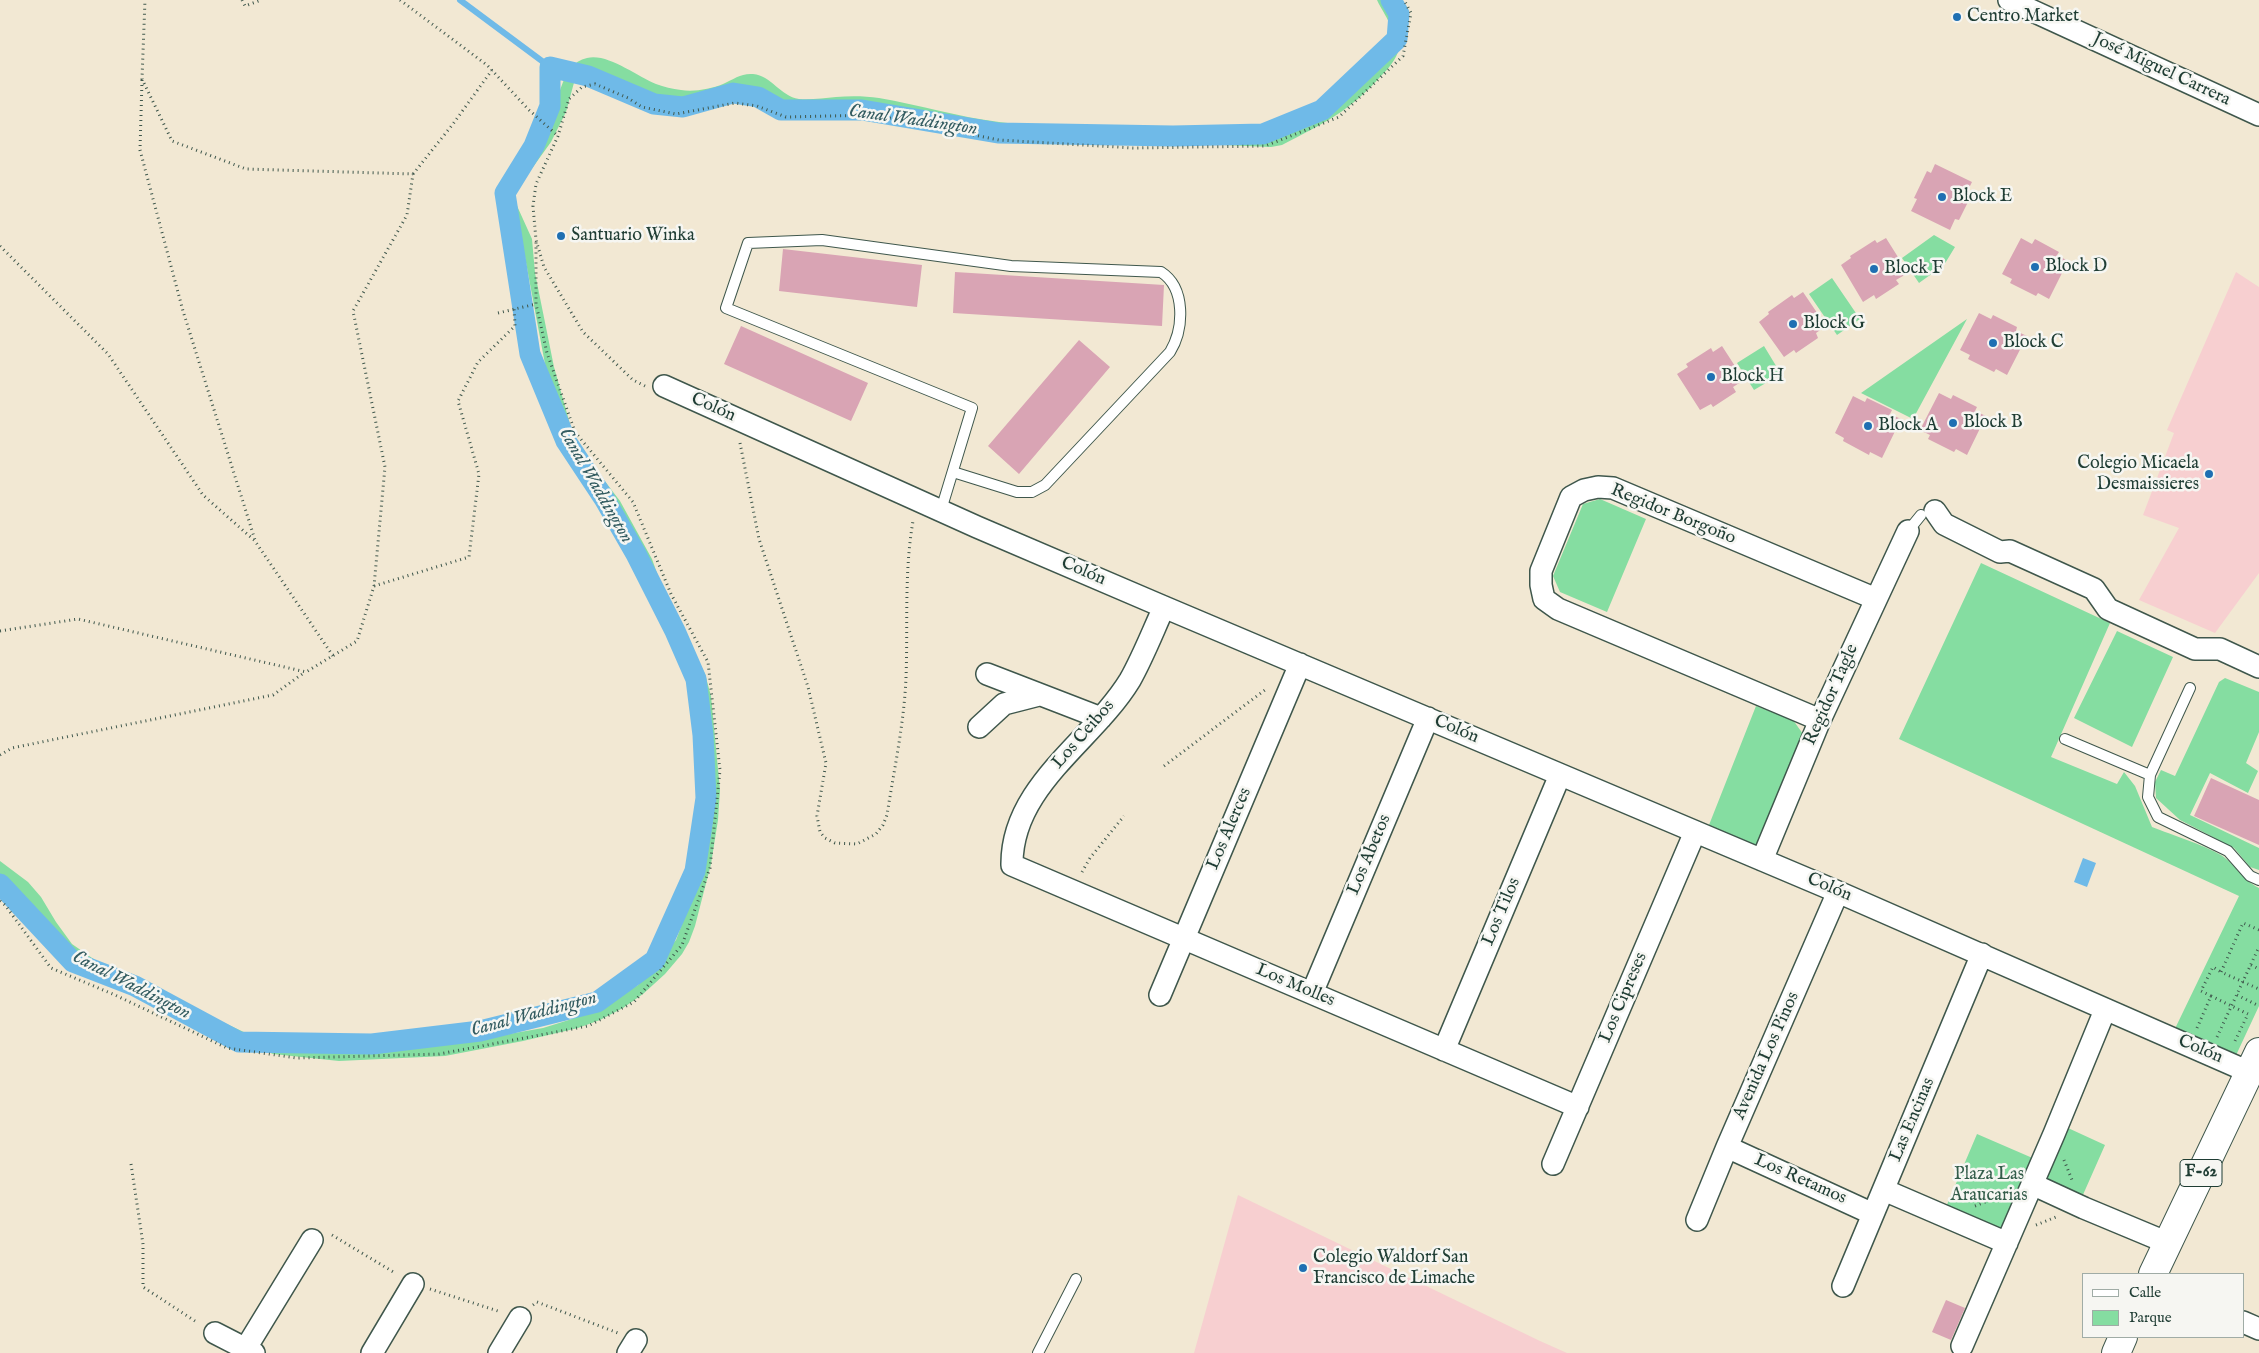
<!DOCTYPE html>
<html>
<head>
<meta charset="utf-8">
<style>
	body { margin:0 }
	#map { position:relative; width:2259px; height:1353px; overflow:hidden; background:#f2e8d3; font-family:"IM FELL English",serif }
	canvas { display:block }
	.legend { position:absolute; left:2082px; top:1273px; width:162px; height:65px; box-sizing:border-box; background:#f6f6f2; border:1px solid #a0aca6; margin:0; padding:6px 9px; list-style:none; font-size:15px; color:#1f3d34 }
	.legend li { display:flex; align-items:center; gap:10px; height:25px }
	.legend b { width:25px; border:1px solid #a0aca6 }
</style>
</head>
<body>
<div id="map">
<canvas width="2259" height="1353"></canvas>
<ul class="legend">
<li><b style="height:6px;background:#fff"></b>Calle</li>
<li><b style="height:14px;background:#85dda1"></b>Parque</li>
</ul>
</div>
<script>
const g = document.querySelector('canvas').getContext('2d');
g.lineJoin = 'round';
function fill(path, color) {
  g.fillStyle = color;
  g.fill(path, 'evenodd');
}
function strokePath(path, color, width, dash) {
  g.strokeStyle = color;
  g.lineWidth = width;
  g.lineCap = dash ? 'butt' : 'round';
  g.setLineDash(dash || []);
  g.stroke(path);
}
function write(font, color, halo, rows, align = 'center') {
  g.font = font + ' "IM FELL English",serif';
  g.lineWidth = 5;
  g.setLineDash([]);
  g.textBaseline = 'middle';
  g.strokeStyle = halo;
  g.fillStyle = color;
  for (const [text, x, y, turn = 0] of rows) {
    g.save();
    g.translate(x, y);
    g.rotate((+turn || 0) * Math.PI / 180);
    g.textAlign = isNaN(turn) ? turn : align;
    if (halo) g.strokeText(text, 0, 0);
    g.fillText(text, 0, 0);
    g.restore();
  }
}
fill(new Path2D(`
	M 2236,272 L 2259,287 L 2259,573 L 2215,633 L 2139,600 L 2179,528 L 2143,515 L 2174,433 L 2167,430 Z
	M 1238,1195 L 1540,1341 L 1567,1353 L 1194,1353 Z`), '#f7cfd0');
fill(new Path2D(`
	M 1377,0 L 1387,0 C 1394,14 1401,27 1400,43 C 1399,56 1390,67 1381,76 C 1349,112 1324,123 1282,145 L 1271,147 L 1051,138 L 995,131 L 857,106 L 789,108 L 755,88 L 741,90 L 724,99 L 690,102 L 652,95 L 611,75 L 597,71 L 579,72 L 575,79 L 566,112 L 551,142 L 533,167 L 515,184 L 513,197 L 532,239 L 535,273 L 554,367 L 575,442 L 620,501 L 652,559 L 663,590 L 705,674 L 711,696 L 720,790 L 718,820 L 711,864 L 695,926 L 689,942 L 682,954 L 665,974 L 643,994 L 623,1008 L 600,1020 L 578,1028 L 523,1041 L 445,1056 L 339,1061 L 273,1054 L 222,1034 L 98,977 C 83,969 66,958 54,945 C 45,936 43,925 38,914 C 30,897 14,887 0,876 L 0,861 L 28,882 L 41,897 L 56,922 L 72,944 L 105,967 L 263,1041 L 293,1048 L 341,1051 L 383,1046 L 458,1043 L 543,1028 L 572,1019 L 605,1006 L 638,985 L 676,940 L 686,913 L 701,840 L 705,796 L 707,753 L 706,726 L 701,697 L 685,658 L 665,620 L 633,542 L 613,508 L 572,452 L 564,438 L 551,396 L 524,252 L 516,224 L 502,200 L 503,182 C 519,165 535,149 547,128 C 559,107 559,64 587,58 C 608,53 636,76 656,84 C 664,87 672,89 681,90 C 694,92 711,89 723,84 C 734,79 741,73 753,74 C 772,76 780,96 799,99 C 811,100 824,98 836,97 C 850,96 865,96 879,98 C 919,105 959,117 999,122 C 1063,130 1127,130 1191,133 C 1217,134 1246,141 1271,137 C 1298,132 1333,107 1354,89 C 1372,74 1396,55 1391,29 C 1389,19 1381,9 1377,0 Z
	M 1934,235 L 1955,247 L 1944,265 L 1919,283 L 1902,258 Z
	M 1832,278 L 1860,319 L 1837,335 L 1809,294 Z
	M 1967,319 L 1913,419 L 1861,393 Z
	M 1764,346 L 1781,374 L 1754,390 L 1737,363 Z
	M 1600,499 L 1646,519 L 1607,612 L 1560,592 L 1553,576 L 1583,504 Z
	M 1981,563 L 2110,623 L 2051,757 L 2117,784 L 2124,772 L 2135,786 L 2152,827 C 2172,835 2204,845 2221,855 C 2235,864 2241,879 2259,888 L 2259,1006 L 2231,1066 L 2170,1039 L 2239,896 L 1899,739 Z
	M 2117,631 L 2173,657 L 2132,747 L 2074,718 Z
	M 2225,678 L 2259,692 L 2259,732 L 2246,763 L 2258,771 L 2248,793 L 2210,773 L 2190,815 L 2259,848 L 2259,870 L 2250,867 L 2234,848 L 2180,820 L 2156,798 L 2155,782 L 2161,770 L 2175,776 L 2219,682 Z
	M 1756,706 L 1793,720 L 1803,734 L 1761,842 L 1755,845 L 1709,825 Z
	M 2068,1128 L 2105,1145 L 2082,1197 L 2027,1173 L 2002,1231 L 1946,1207 L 1977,1134 L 2051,1166 Z`), '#85dda1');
fill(new Path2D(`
	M 2083,858 L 2096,863 L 2087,887 L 2074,882 Z`), '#6fbae8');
strokePath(new Path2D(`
	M 460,0 L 550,67`), '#6fbae8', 6);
strokePath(new Path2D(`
	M 0,884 L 73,962 L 135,986 L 239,1042 L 372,1044 L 480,1031 L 597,1002 L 655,960 L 695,871 L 706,798 L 703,735 L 696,679 L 675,631 L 636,554 L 605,500 L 566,441 L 530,354 L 505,193 L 534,146 L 550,106 L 550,67 L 588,76 L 654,104 L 683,107 L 733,93 L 758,97 L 781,110 L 862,110 L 998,133 L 1173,136 L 1263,134 L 1322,110 L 1397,39 L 1399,14 L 1391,0`), '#6fbae8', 21);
fill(new Path2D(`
	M 1935,164 L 1972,182 L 1966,194 L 1971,196 L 1959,220 L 1955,219 L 1950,230 L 1911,211 L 1917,199 L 1914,198 L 1927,171 L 1931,173 Z
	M 1886,238 L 1908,273 L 1896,280 L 1899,284 L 1876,299 L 1874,295 L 1863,302 L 1841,265 L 1851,258 L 1850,256 L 1875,240 L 1877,243 Z
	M 2021,238 L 2032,244 L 2035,239 L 2059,252 L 2057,255 L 2068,261 L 2049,299 L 2038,293 L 2036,296 L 2010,283 L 2012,279 L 2002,274 Z
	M 783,249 L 922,265 L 917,307 L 779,291 Z
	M 955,272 L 1164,285 L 1162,326 L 953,313 Z
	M 1803,292 L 1826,326 L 1816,333 L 1818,338 L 1796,353 L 1794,350 L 1784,357 L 1759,322 L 1769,314 L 1768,312 L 1792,295 L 1794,298 Z
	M 1979,313 L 1991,319 L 1993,315 L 2017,327 L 2016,331 L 2027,336 L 2007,375 L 1996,369 L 1994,372 L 1968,359 L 1970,355 L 1960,350 Z
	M 741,326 L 868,383 L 851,421 L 724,364 Z
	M 1079,340 L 1110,367 L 1019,474 L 988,446 Z
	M 1722,346 L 1744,380 L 1733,387 L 1736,392 L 1713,407 L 1711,404 L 1700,410 L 1677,374 L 1688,367 L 1686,364 L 1711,348 L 1713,352 Z
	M 1939,393 L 1951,399 L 1953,395 L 1977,407 L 1975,411 L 1986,416 L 1967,455 L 1956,449 L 1954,452 L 1928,439 L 1930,435 L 1920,430 Z
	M 1853,396 L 1865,402 L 1867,398 L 1892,410 L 1890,414 L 1901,419 L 1882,458 L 1870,452 L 1869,455 L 1843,441 L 1844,438 L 1835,433 Z
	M 2211,778 L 2259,800 L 2259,845 L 2194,816 Z
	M 1946,1300 L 1965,1308 L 1951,1340 L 1932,1332 Z`), '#d9a4b4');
const lane = new Path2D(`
	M 941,510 C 951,476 962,442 972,408 L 726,308 L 748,243 L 822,240 L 1011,266 L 1161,272 C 1186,288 1184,329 1170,352 L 1045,485 L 1032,492 L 1017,492 L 953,472
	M 1908,531 L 1921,515
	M 2065,739 L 2150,775 L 2148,797 L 2158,817 L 2228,851 L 2250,876 L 2259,880
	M 2150,775 L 2190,688
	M 1038,1353 L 1076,1279`);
const street = new Path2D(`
	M 2009,0 L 2259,115
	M 664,386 L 977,527 L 1164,607 L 1838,892 L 2249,1072
	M 1935,511 L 1944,524 L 2000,552 L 2010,551 L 2094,589 L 2108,609 L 2195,649 L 2220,649 L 2259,667
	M 1164,607 C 1153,631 1143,657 1130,680 C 1093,741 1011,786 1012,865 L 1578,1107
	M 987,674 L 1101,718
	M 1820,720 L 1558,609 L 1544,599 L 1541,585 L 1541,571 L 1571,497 L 1584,490 L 1598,487 L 1613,488 L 1876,599
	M 979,727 L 1004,704 L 1039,695
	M 1762,860 L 1820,720 L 1908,531
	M 1312,993 L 1428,718
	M 1160,995 L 1300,664
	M 1444,1050 L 1560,775
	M 1727,1147 L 1873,1214
	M 1553,1164 L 1695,832
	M 2032,1184 L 2084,1208 L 2168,1243
	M 1884,1190 L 2007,1243
	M 1697,1220 L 1727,1147 L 1838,892
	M 1843,1286 L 1982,954
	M 2243,1322 L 2259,1329
	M 215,1333 L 254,1353
	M 1962,1346 L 2054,1134 L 2105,1010
	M 246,1348 L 312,1240
	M 372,1353 L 413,1284
	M 499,1353 L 520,1318
	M 628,1353 L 636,1340`);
const primary = new Path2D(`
	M 2153,1274 L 2259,1052
	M 2116,1353 L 2123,1337`);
strokePath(lane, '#3f574c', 12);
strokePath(street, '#3f574c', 24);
strokePath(primary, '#3f574c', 30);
strokePath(new Path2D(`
	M 242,0 L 245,6 L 261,0
	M 400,0 L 487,65 L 529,110 L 558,136
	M 142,80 L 140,150 L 183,311 L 255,540
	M 413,174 L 453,124 L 492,70
	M 0,246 L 108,354 L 203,495 L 255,541 L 333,656
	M 498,313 L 536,304
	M 645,386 L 633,380 L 583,332 L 544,267 L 536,240 L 533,206 L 536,184 L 558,136 L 569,99 L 582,87 L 595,84 L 628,98 L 642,107 L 676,114 L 735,103 L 757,106 L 786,117 L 875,115 L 999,140 L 1133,148 L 1265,146 L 1339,117 L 1403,56 L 1411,13 L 1404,0
	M 740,443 L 759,539 L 808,687 L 826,763 L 817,816 L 820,832 L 825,838 L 835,843 L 857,844 L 876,834 L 883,825 L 887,815 C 894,770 904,724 906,678 C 908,625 904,573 913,521
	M 374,586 L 469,557 L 479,474 L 458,401 L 478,362 L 515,326 L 514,308
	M 0,631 L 78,619 L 306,672 L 357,641 L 374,586 L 385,467 L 353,311 L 407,215 L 413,174 L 246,169 L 172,141 L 142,79 L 145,0
	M 0,755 L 12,748 L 273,695 L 305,672
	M 1164,766 L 1265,690
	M 1082,872 L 1090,858 L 1124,816
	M 0,901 L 5,905 L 51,968 L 115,995 L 227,1048 L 297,1058 L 439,1054 L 588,1026 L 634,1002 L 682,945 L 710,868 L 720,770 L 708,662 L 671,594 L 633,502 L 575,432 L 547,353 L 536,304 L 536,240
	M 2259,930 L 2243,923 L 2221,972 L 2259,989
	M 2251,965 L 2259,969
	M 2237,995 L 2259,1006
	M 2211,996 L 2201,991 L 2213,967 L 2221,972
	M 2197,1028 L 2211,996 L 2248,1014 L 2234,1043
	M 2217,1037 L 2259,947
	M 2064,1160 L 2072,1180
	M 131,1164 L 143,1244 L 143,1287 L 198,1323
	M 1975,1206 L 2006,1194
	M 2036,1225 L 2056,1217
	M 332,1235 L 395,1273
	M 430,1289 L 501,1312
	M 533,1305 L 537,1302 L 618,1333`), '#3f574c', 3, [1, 4]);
strokePath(lane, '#fff', 10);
strokePath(street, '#fff', 21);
strokePath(primary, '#fff', 28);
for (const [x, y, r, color] of [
	[1957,17,5,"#1f6fb2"],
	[1942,197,5,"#1f6fb2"],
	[561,236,5,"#1f6fb2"],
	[2035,267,5,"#1f6fb2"],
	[1874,269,5,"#1f6fb2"],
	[1793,324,5,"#1f6fb2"],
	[1993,343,5,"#1f6fb2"],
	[1711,377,5,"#1f6fb2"],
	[1953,423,5,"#1f6fb2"],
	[1868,426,5,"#1f6fb2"],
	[2209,474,5,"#1f6fb2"],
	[1303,1268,5,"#1f6fb2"]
]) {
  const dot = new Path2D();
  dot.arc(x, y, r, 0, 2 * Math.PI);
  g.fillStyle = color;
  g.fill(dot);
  strokePath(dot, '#f6f6f2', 2);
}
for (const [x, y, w] of [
	[2201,1173,42]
]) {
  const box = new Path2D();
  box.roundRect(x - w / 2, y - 13.5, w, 27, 4);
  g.fillStyle = '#f6f6f2';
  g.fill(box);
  strokePath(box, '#1f3d34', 1);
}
write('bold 16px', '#1f3d34', null, [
	["F-62",2201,1173]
]);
write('18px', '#1f3d34', '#f6f6f2', [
	["Centro Market",1967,17],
	["Block E",1952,197],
	["Santuario Winka",571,236],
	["Block D",2045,267],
	["Block F",1884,269],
	["Block G",1803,324],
	["Block C",2003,343],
	["Block H",1721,377],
	["Block B",1963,423],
	["Block A",1878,426],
	["Colegio Micaela",2199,464,"right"],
	["Desmaissieres",2199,485,"right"],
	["Colegio Waldorf San",1313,1258],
	["Francisco de Limache",1313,1279]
], 'left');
write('18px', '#1f3d34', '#f6f6f2', [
	["José Miguel Carrera",2161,70,25],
	["Colón",713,408,24],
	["Regidor Borgoño",1673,515,22],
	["Colón",1083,572,23],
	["Regidor Tagle",1832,695,-66],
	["Colón",1456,730,23],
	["Los Ceibos",1084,735,-49],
	["Los Alerces",1230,829,-67],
	["Los Abetos",1370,855,-67],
	["Colón",1829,888,23],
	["Los Tilos",1502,912,-67],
	["Los Molles",1295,986,23],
	["Los Cipreses",1624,998,-67],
	["Colón",2200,1050,23],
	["Avenida Los Pinos",1767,1056,-66],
	["Las Encinas",1913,1120,-67],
	["Los Retamos",1800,1180,24]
]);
write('18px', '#335d4a', '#f6f6f2', [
	["Plaza Las",1989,1175],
	["Araucarias",1989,1196]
]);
write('italic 19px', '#335c61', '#f6f6f2', [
	["Canal Waddington",913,121,8],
	["Canal Waddington",595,486,60],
	["Canal Waddington",131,986,27],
	["Canal Waddington",534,1015,-15]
]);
</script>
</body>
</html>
